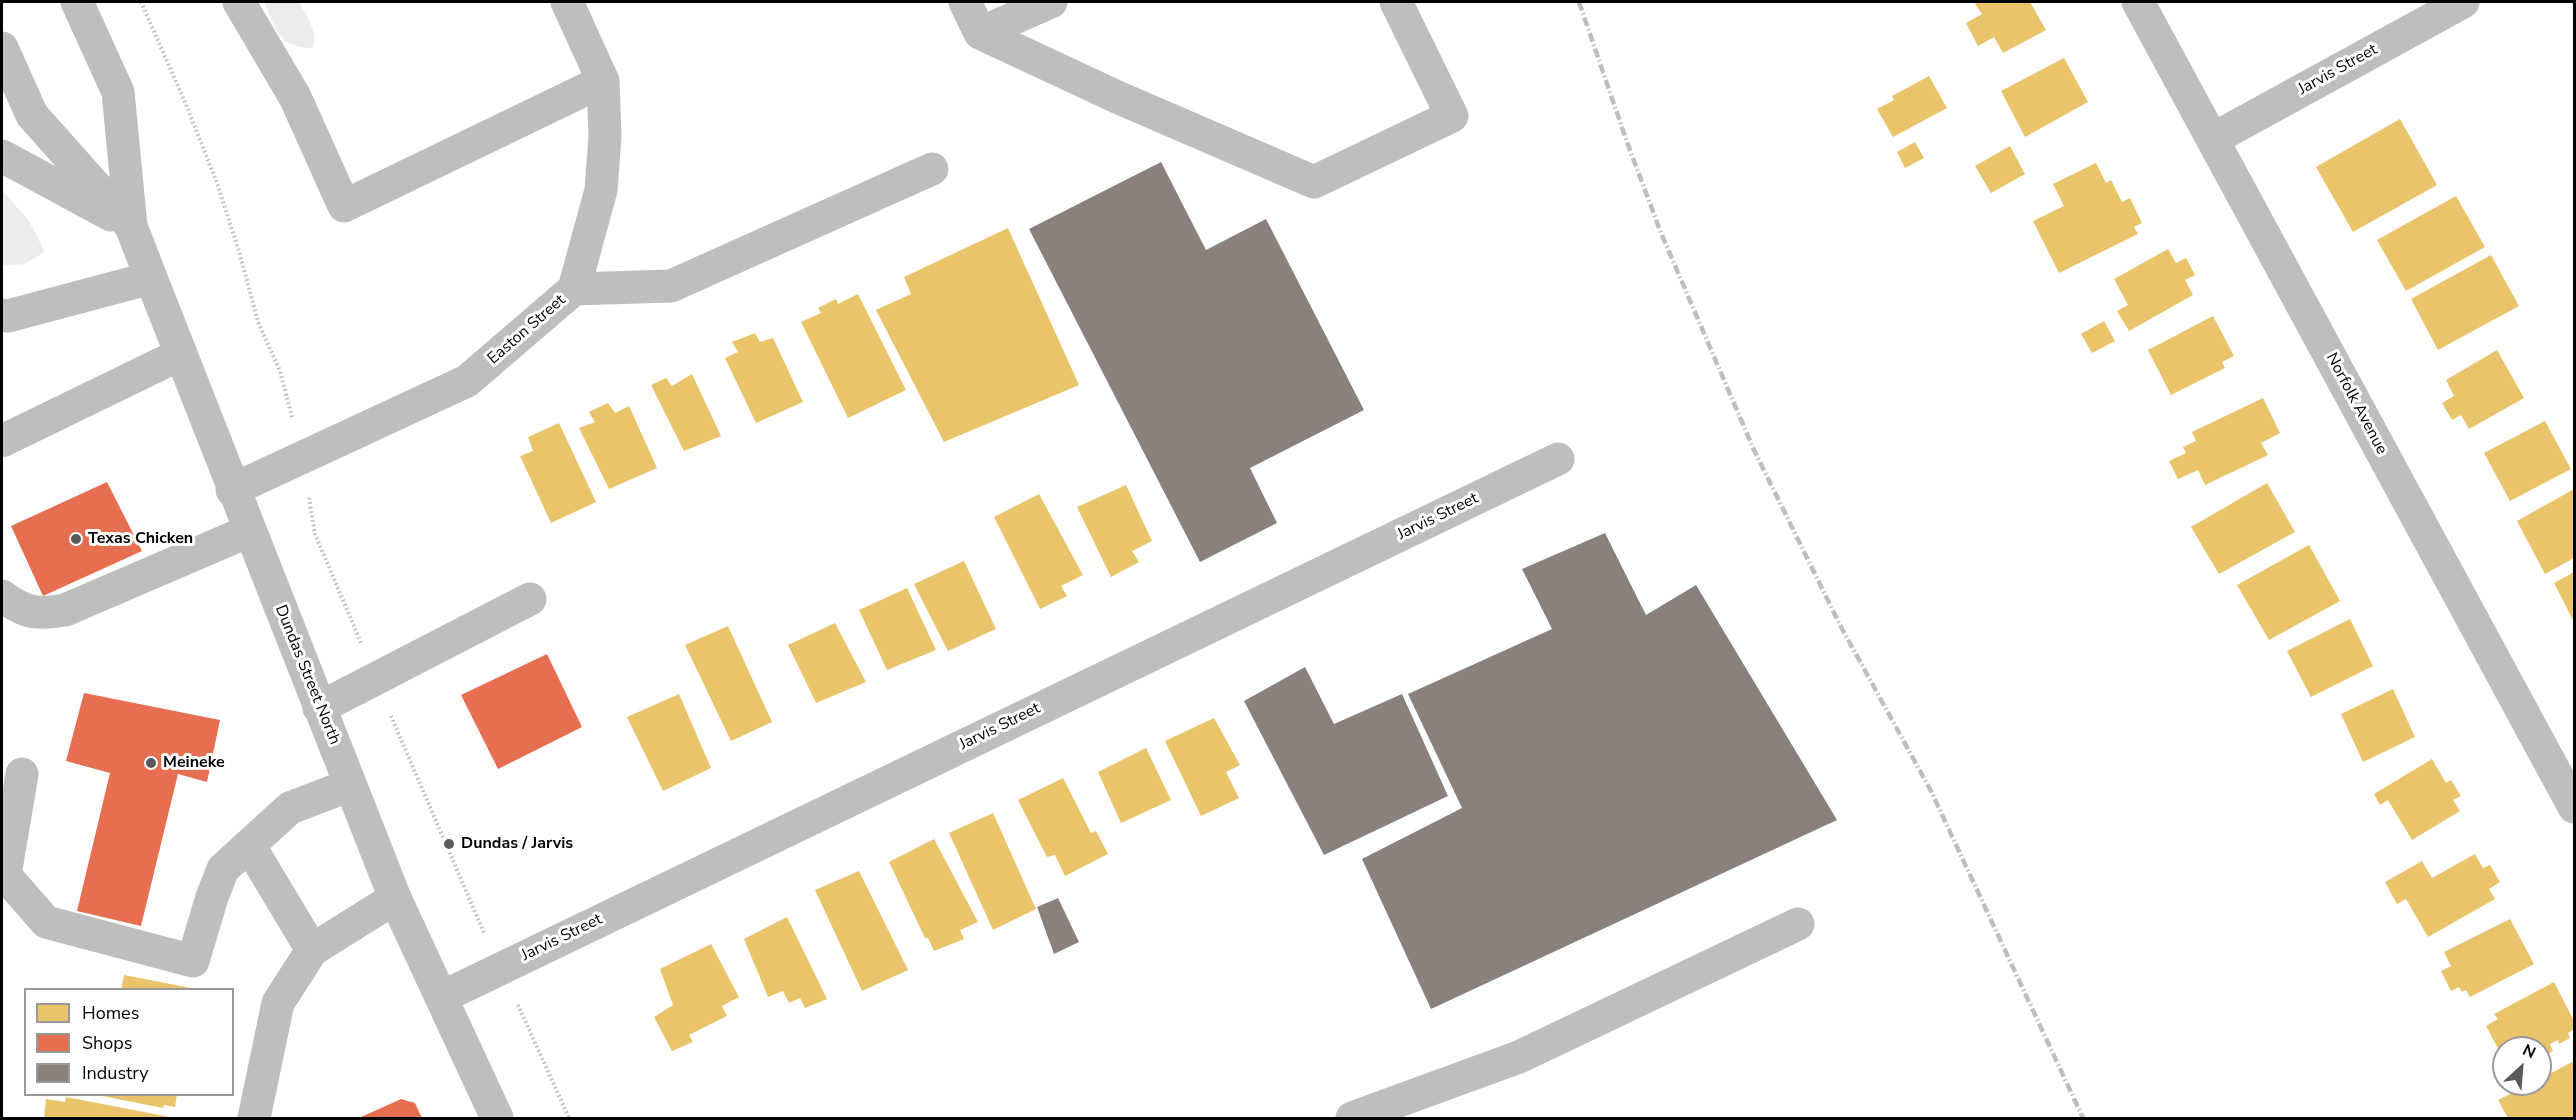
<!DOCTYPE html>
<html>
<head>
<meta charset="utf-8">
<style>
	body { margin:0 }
	#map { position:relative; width:2576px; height:1120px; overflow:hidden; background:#fff; font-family:"Nunito Sans",sans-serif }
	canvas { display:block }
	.frame { position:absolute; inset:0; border:3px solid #000; pointer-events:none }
	.legend { position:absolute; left:24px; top:988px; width:210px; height:108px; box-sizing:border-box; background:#fff; border:2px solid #999; margin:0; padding:8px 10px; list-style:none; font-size:18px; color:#000 }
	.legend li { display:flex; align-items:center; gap:12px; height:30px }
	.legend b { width:30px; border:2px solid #999 }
	.north { position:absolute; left:2492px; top:1036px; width:60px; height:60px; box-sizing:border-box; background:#fff; border:2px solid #999; border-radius:50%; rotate:26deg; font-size:16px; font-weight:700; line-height:24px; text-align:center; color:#000 }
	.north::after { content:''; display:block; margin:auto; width:21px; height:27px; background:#595959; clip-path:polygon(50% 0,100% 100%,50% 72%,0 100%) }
</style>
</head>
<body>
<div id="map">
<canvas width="2576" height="1120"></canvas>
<div class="frame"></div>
<ul class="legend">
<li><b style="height:16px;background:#e9c46a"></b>Homes</li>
<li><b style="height:16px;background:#e76f51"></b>Shops</li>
<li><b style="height:16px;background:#8a817c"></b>Industry</li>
</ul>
<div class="north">N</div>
</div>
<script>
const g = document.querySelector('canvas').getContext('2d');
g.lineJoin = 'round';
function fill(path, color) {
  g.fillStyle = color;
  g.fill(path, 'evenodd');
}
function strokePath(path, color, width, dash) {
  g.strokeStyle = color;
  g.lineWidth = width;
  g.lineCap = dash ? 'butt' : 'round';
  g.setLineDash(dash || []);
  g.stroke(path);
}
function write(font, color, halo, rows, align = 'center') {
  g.font = font + ' "Nunito Sans",sans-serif';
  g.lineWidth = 6;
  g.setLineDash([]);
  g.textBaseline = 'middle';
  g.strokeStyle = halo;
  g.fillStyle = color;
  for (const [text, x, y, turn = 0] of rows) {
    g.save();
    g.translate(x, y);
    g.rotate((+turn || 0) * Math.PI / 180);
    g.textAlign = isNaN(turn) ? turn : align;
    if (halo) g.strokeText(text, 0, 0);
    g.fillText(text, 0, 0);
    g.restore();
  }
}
fill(new Path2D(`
	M 264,2 L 299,2 C 305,14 321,36 312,48 C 277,47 277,30 264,2 Z
	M 2,190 L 29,221 L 45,252 L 24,264 L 2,266 Z`), '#ececec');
fill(new Path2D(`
	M 1979,2 L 2030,2 L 2046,30 L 2003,53 L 1994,37 L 1978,46 L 1966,23 L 1982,14 L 1975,4 Z
	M 2064,58 L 2088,102 L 2025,137 L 2001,91 Z
	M 1929,76 L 1947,108 L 1893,137 L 1877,109 L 1894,100 L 1892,96 Z
	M 2400,119 L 2437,185 L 2353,232 L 2316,167 Z
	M 1915,142 L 1924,158 L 1905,168 L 1897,152 Z
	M 2010,146 L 2025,174 L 1991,193 L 1975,166 Z
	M 2096,163 L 2106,183 L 2111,180 L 2122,202 L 2130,198 L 2142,223 L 2134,227 L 2138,234 L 2059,273 L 2033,221 L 2064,206 L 2053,184 Z
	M 2456,196 L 2485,247 L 2406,291 L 2377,240 Z
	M 1008,228 L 1079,385 L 944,442 L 876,310 L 911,294 L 904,277 Z
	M 2168,249 L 2176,263 L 2186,258 L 2195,275 L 2185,280 L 2193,295 L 2129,331 L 2117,311 L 2128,305 L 2114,279 Z
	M 2491,255 L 2519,306 L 2438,350 L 2411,299 Z
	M 858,294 L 906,390 L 848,418 L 801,322 L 821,313 L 818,308 L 836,299 L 838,304 Z
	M 2213,316 L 2234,356 L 2222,362 L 2225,368 L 2171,395 L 2148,350 Z
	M 2104,321 L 2115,341 L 2092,353 L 2081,334 Z
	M 755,333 L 760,342 L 773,338 L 803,402 L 756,423 L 725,358 L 738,352 L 732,342 Z
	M 2497,350 L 2524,398 L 2469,429 L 2461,415 L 2452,420 L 2442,403 L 2454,396 L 2446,380 Z
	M 692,374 L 721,436 L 684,451 L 651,385 L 666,378 L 672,386 Z
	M 2263,398 L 2280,433 L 2261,443 L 2268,455 L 2205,485 L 2198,470 L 2178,479 L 2169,461 L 2186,453 L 2183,447 L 2196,441 L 2192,432 Z
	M 608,403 L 615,413 L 629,406 L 657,468 L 609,489 L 579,428 L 595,422 L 589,412 Z
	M 2545,421 L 2571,469 L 2510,501 L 2484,453 Z
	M 559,423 L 596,502 L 551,523 L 520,456 L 533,451 L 528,437 Z
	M 2267,483 L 2295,532 L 2219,574 L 2191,527 Z
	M 1126,485 L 1152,541 L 1132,551 L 1139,562 L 1111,577 L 1077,507 Z
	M 2574,489 L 2574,558 L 2545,574 L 2517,521 Z
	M 1039,494 L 1083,575 L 1061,586 L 1067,596 L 1040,609 L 994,517 Z
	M 2309,545 L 2340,601 L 2269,640 L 2237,585 Z
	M 964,561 L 996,629 L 948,651 L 914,584 Z
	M 2574,572 L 2574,622 L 2554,583 Z
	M 907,588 L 936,650 L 887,670 L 859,610 Z
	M 2350,619 L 2373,666 L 2311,697 L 2287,651 Z
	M 835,623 L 866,682 L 816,703 L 788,645 Z
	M 728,626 L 772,722 L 731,741 L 685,645 Z
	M 2393,689 L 2415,737 L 2363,762 L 2341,714 Z
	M 679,694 L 711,768 L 663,791 L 627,717 Z
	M 1214,718 L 1240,765 L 1226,772 L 1239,798 L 1201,816 L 1165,741 Z
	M 1146,748 L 1171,800 L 1121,823 L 1098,772 Z
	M 2432,759 L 2446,783 L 2451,780 L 2461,796 L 2453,800 L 2460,811 L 2412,840 L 2388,800 L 2380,805 L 2374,794 Z
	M 1063,778 L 1091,833 L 1096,831 L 1108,854 L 1065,876 L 1055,855 L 1047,857 L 1018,800 Z
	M 993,813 L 1036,909 L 993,930 L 949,833 Z
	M 934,839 L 978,922 L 960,930 L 964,939 L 934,951 L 928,938 L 925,938 L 889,862 Z
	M 2475,854 L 2483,868 L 2490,865 L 2500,882 L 2489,889 L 2495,899 L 2428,937 L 2406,899 L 2397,904 L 2385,882 L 2422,861 L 2432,878 Z
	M 859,871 L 908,970 L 862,991 L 815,890 Z
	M 787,917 L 827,999 L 805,1008 L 800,998 L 789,1003 L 783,991 L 768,997 L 744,939 Z
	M 2510,919 L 2534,964 L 2470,997 L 2466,990 L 2462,992 L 2459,987 L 2451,991 L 2441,971 L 2451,966 L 2444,952 Z
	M 711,944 L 739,997 L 722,1006 L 727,1016 L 689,1035 L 693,1042 L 672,1051 L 654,1017 L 673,1005 L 660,969 Z
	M 124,975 L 191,988 L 191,990 L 121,990 Z
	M 2554,982 L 2574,1021 L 2574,1029 L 2568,1033 L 2570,1038 L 2559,1044 L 2558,1040 L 2550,1044 L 2553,1051 L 2540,1058 L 2540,1048 L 2509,1048 L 2508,1046 L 2499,1050 L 2486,1026 L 2498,1019 L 2494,1014 Z
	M 2574,1061 L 2574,1118 L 2508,1118 L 2498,1100 L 2530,1084 L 2540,1084 L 2540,1079 Z
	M 92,1094 L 177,1094 L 175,1107 L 164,1105 L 163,1108 Z
	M 66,1097 L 170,1117 L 170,1118 L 44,1118 L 46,1099 L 65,1102 Z`), '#e9c46a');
fill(new Path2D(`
	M 107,482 L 142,551 L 43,596 L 11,526 Z
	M 547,654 L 582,727 L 498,769 L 461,695 Z
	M 84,693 L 220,720 L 207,782 L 178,774 L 141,926 L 77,911 L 110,773 L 66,761 Z
	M 401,1099 L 415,1103 L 422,1118 L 359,1118 Z`), '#e76f51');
fill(new Path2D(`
	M 1161,162 L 1206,250 L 1266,219 L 1364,410 L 1250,468 L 1277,523 L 1200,562 L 1029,229 Z
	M 1605,533 L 1646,615 L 1696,585 L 1837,820 L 1431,1009 L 1362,859 L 1462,808 L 1408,694 L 1552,629 L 1522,569 Z
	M 1305,667 L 1334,724 L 1402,694 L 1448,796 L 1324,855 L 1244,701 Z
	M 1058,898 L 1079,942 L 1054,954 L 1037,907 Z`), '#8a817c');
strokePath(new Path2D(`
	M 141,2 L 185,102 L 217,183 L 239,251 L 258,322 L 280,371 L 292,417
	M 309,498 L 315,534 L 361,643
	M 391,716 L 484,933
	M 518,1005 L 569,1118`), '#b9b9b9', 4, [1.5, 3]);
strokePath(new Path2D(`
	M 239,2 L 295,97 L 344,206 L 603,81
	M 567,2 L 603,81 L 605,136 L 601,190 L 574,289
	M 965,2 L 980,33
	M 1051,2 L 980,33 L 1117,97 L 1314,182 L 1452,116 L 1396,2
	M 2138,2 L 2574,807
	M 2213,139 L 2463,2
	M 2,315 L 8,316 L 151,278
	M 2,441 L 181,354
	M 232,490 L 467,381 L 574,289 L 671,286 L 932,169
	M 2,596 C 25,613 36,615 65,610 L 249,531
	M 319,708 L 530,599
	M 22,774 L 5,875 L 46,922 L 193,961 L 212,897 L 223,869 L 290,808 L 350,785
	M 249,845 L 312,950
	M 442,997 L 1558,459
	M 254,1118 L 278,1003 L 312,950 L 395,898
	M 1352,1118 L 1519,1057 L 1798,924`), '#bebebe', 33);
strokePath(new Path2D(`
	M 77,2 L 118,92 L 131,226 L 151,278 L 395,898 L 497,1118
	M 2,48 L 32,115 L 131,226
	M 2,156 L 111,215`), '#bebebe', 33);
strokePath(new Path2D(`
	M 1579,2 L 1627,142 L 1661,233 L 1754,450 L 1840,625 L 1931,791 L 2083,1118`), '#bebebe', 4.5, [9, 3, 1.5, 3]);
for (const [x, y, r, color] of [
	[76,539,6,"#595959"],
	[151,763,6,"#595959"],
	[449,844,6,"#595959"]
]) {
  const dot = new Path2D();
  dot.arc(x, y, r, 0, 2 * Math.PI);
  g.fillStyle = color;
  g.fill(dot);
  strokePath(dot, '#fff', 2);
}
write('16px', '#000', '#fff', [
	["Jarvis Street",2338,70,-29],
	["Easton Street",527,330,-41],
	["Norfolk Avenue",2356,404,62],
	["Jarvis Street",1438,517,-26],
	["Dundas Street North",307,675,68],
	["Jarvis Street",1000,727,-26],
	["Jarvis Street",562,938,-26]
]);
write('bold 16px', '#000', '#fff', [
	["Texas Chicken",88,539],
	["Meineke",163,763],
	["Dundas / Jarvis",461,844]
], 'left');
</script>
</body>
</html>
